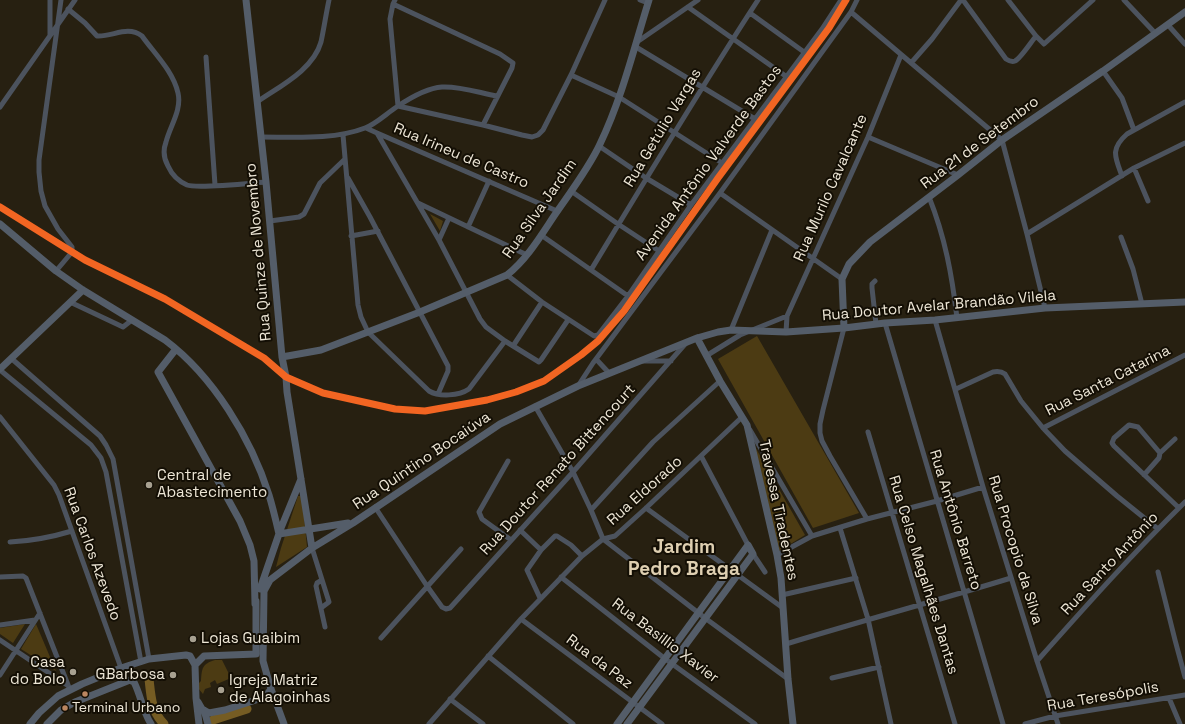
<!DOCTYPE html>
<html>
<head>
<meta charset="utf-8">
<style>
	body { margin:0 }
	canvas { display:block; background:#272011 }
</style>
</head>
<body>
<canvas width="1185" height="724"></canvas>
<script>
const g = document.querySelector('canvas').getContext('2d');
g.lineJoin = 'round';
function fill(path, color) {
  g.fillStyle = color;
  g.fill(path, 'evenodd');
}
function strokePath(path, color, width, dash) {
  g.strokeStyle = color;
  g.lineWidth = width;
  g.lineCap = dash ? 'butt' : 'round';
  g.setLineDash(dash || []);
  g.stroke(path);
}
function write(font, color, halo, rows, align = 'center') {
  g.font = font + ' "Space Grotesk",sans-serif';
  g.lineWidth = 4;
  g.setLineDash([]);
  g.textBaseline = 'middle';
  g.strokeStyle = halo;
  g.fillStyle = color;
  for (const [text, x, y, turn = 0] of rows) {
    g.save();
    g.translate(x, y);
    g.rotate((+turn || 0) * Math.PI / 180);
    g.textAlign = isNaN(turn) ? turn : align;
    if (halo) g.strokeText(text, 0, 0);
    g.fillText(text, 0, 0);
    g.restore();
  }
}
fill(new Path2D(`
	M 430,214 L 443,221 L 440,231 Z
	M 757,336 L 859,513 L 813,528 L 718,359 Z
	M 754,445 L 805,535 L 779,551 Z
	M 298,496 L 302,496 L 307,547 L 276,567 L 281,548 Z
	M 25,624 L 13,643 L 0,634 L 0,628 Z
	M 36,624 L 56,671 L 21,649 Z
	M 215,660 L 222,660 L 231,678 L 217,684 L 215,680 L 210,683 L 211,687 L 205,689 L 203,694 L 198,688 L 199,683 L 201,681 C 202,668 202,664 215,660 Z`), '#4c3b13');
strokePath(new Path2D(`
	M 149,679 C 151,696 151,711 164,724
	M 213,720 L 247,709`), '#755c23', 9);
strokePath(new Path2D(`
	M 395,0 L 393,4 L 390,19 L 398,106
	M 640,0 L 648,3
	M 963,0 L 1006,59 C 1009,61 1012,62 1015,61 C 1021,58 1031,42 1036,36
	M 1008,0 L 1036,36 L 1044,44 L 1093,0
	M 1124,0 L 1155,33
	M 393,4 L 500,54 L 513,63 L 512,68 L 483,125
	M 688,7 L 787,77
	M 68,9 L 85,23 L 97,36 C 113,37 127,25 142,36 C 154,53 173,71 178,93 C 182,110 170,126 166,142 C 163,150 164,159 168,166 C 172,175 178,181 187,185 C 197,189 252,183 266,182
	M 851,12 L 1002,140 L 1027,234 L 1045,308
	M 750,13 L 804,52
	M 1168,25 L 1185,44
	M 50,35 L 50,0
	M 637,42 L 698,0
	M 636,47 L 755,119
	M 206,57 L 215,185
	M 911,63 L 932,39 L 961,0
	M 1103,71 L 1122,98 L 1134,130
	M 571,75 L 619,97 L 722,163
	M 257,102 C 280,86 313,70 321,42 C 324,28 326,14 329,0
	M 398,106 L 483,125 L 522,135 L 532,137 L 538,135 L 543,130 L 571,75 L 605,0
	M 0,107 L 75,0
	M 366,128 L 377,133 L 439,240 L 480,319 L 486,327 L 505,341 L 539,362 L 541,360 L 568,320
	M 377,133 L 557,211
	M 343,135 L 358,305 L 361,317 L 368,332 L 429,391 C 439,397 459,396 469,389 L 505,341
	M 261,137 C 294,137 334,140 365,128 C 376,124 387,113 398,106 C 410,98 427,88 442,87 C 460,86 480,93 497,96
	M 868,137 L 958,175
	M 599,146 L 646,178 L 691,205
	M 1134,168 L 1148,201
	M 1122,176 C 1115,157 1110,149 1127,134 L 1185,102
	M 348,178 L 370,217 L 448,366 L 448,371 L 438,394
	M 571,191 L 618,224 L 659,251
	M 720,193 L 842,279
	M 929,197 C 945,237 952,275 957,318
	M 418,203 L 527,255
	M 270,221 L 299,217 L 304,214 L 320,183 L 345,159
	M 468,227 L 489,181
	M 1027,234 L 1134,168 L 1185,143
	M 541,235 L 628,296
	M 351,236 L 378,231
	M 1121,237 L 1133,269 L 1142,304
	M 439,240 L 449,218
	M 591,270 C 646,179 700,89 758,0
	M 56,271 L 72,252 L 72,247 L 58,229 L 45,206 L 41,191 L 39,172 L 39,160 L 61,0
	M 507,275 L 542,302 L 594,336 L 598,335 L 628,296 L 691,205 L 822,29 L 841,0
	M 875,281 L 872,284 L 872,288 L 876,324
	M 70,302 L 123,327 L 132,320
	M 935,320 L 983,487 L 1037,661 L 1058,724
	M 885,323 L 1003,724
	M 844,328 L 823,410 L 820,424 L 820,433 L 822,441 L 830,456 L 867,519
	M 731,330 L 772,230
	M 786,332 L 787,316 L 868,137 L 901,55
	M 513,346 L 542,302
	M 706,356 L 740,335 L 787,316
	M 12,359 L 100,436 L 106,445 L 113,459 L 149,659
	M 596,359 L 609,373
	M 642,361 L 671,361
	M 0,370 L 91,445 L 101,458 L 106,472 L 141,662
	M 578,386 L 593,363 L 720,193 L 851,12 L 857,0
	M 956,389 L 993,372 C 998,371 1001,371 1005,374 L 1021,401 L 1043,428 L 1065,451 L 1117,496 L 1158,529
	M 535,406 L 573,472 L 591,510 L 603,539 L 705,618 L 788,679
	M 0,417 L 54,485 L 59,495 L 121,668
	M 1043,428 L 1185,355
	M 750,430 L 812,536
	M 868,432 L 955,724
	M 1160,453 L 1175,439
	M 701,456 L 748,545
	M 508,461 L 479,512 L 482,519 L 511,540
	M 1144,475 L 1159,458 L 1160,453 L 1138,427 L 1129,425 L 1114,438 L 1112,443 L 1114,446 L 1179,508
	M 375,507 L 427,586 L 442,607 L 446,609 L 450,608 L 573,472 L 686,343
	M 646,508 L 783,608
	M 591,510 L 653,442 L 720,381
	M 840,528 L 868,619 L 891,724
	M 520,530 L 541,550
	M 10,542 C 31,541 52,537 72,531
	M 312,548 L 329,602 L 321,608
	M 753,554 L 765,572
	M 777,555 L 812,536 L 867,519 L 937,501 L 983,487
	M 1158,572 L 1175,640 L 1185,677
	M 0,577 L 23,576 L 26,578 L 70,690
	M 561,577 L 664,658 L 755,724
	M 322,580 L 317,583 L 316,586 L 325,627
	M 782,595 L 856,578
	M 540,598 L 527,570 L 541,550 L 555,536 L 557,536 L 571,545 L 582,556
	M 521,619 L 662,724
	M 0,625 L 35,620
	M 381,638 L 461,549
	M 0,640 L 67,685
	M 786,644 C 861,621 936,601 1011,578
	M 488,656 L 573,724
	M 1037,661 C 1085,607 1133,553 1185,502
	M 0,675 L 40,613
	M 832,678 L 879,667
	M 1169,698 L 1180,724
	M 450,699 L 483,724
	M 429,724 L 521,619 L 582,556 L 603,539 L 615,536 L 646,508 L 742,417
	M 1025,724 L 1055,716 L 1185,695`), '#4c535e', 5);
strokePath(new Path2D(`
	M 246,0 L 266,182 L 282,357 L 286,377 L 287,392 L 312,548
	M 0,224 L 56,271 L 83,290 L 165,340 C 213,376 251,438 269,495 C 273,508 276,521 279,534 L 348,523
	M 844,328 L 842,279 L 849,264 L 870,242 L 958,175 L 1002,140 L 1103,71 L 1185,12
	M 697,338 L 720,381 L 747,425 L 777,555 L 781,578 L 788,679 L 793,724
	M 176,349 L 158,372 L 240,521 L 250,545 L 254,561 L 255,604
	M 282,357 L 321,350 L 420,312 L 507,275 C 527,259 540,237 554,216 C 569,194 589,168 600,144 C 622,98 634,48 649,0
	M 0,369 L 83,290
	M 260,589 L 281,528 L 301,479
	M 256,654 L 256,601
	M 198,702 L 202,709 L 209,713 L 225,710 L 265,697 L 271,689
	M 204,710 L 208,724
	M 30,724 L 39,713 L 58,696 L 82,684 L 121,668 L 149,659 L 186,655 L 190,656 L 195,665
	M 47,724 L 61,710 L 75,702 L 130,680 L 134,682 C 141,696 143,712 151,724
	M 199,724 L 196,698 L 195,665 L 204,656 L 256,654
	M 284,724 L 271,689 L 263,661 L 264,591 L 270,580 L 312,548 L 353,523 L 500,424 L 578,386 L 697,338 L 718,332 L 731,330 L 786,332 L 844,328 L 885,323 L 935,320 L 1045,308 L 1185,302
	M 617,724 L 748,545 L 753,554 L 627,724`), '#545d69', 7);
strokePath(new Path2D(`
	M 0,207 L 85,260 L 165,299 L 264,358 L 286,377 L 323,393 L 395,409 L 425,411 L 487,400 L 516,392 L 544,381 L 581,355 L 598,341 L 624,311 L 718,178 L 829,28 L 846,0`), '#f26522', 7);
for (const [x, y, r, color] of [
	[149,485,4,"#a8a191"],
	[193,639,4,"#a8a191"],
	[73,672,4,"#a8a191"],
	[173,675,4,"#a8a191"],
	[221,690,4,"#a8a191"],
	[85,694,3.5,"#bb8660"],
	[65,708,3.5,"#bb8660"]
]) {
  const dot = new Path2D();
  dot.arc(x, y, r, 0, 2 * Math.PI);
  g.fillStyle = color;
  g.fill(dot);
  strokePath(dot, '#130e04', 1.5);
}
write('14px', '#ede6d6', '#130e04', [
	["Terminal Urbano",72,708]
], 'left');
write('15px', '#ede6d6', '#130e04', [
	["Rua Getúlio Vargas",663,128,-59],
	["Rua 21 de Setembro",980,143,-37],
	["Rua Irineu de Castro",461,156,23],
	["Avenida Antônio Valverde Bastos",709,163,-54],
	["Rua Murilo Cavalcante",831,188,-66],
	["Rua Silva Jardim",540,209,-55],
	["Rua Quinze de Novembro",259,252,-95],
	["Rua Doutor Avelar Brandão Vilela",939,306,-5],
	["Rua Santa Catarina",1108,381,-27],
	["Rua Quintino Bocaiúva",422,461,-34],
	["Rua Doutor Renato Bittencourt",558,470,-48],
	["Rua Eldorado",645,491,-42],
	["Travessa Tiradentes",778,510,78],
	["Rua Antônio Barreto",955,520,73],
	["Rua Procopio da Silva",1015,550,73],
	["Rua Carlos Azevedo",92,554,70],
	["Rua Santo Antônio",1110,564,-47],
	["Rua Celso Magalhães Dantas",923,575,73],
	["Rua Basillio Xavier",665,641,37],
	["Rua da Paz",599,662,37],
	["Rua Teresópolis",1103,697,-10]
]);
write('15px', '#ede6d6', '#130e04', [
	["Central de",157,476],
	["Abastecimento",157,493],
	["Lojas Guaibim",201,639],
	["Casa",65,663,"right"],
	["do Bolo",65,680,"right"],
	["GBarbosa",165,675,"right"],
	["Igreja Matriz",229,681],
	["de Alagoinhas",229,698]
], 'left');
write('bold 19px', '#decfb1', '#130e04', [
	["Jardim",684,548],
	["Pedro Braga",684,570]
]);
</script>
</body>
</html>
